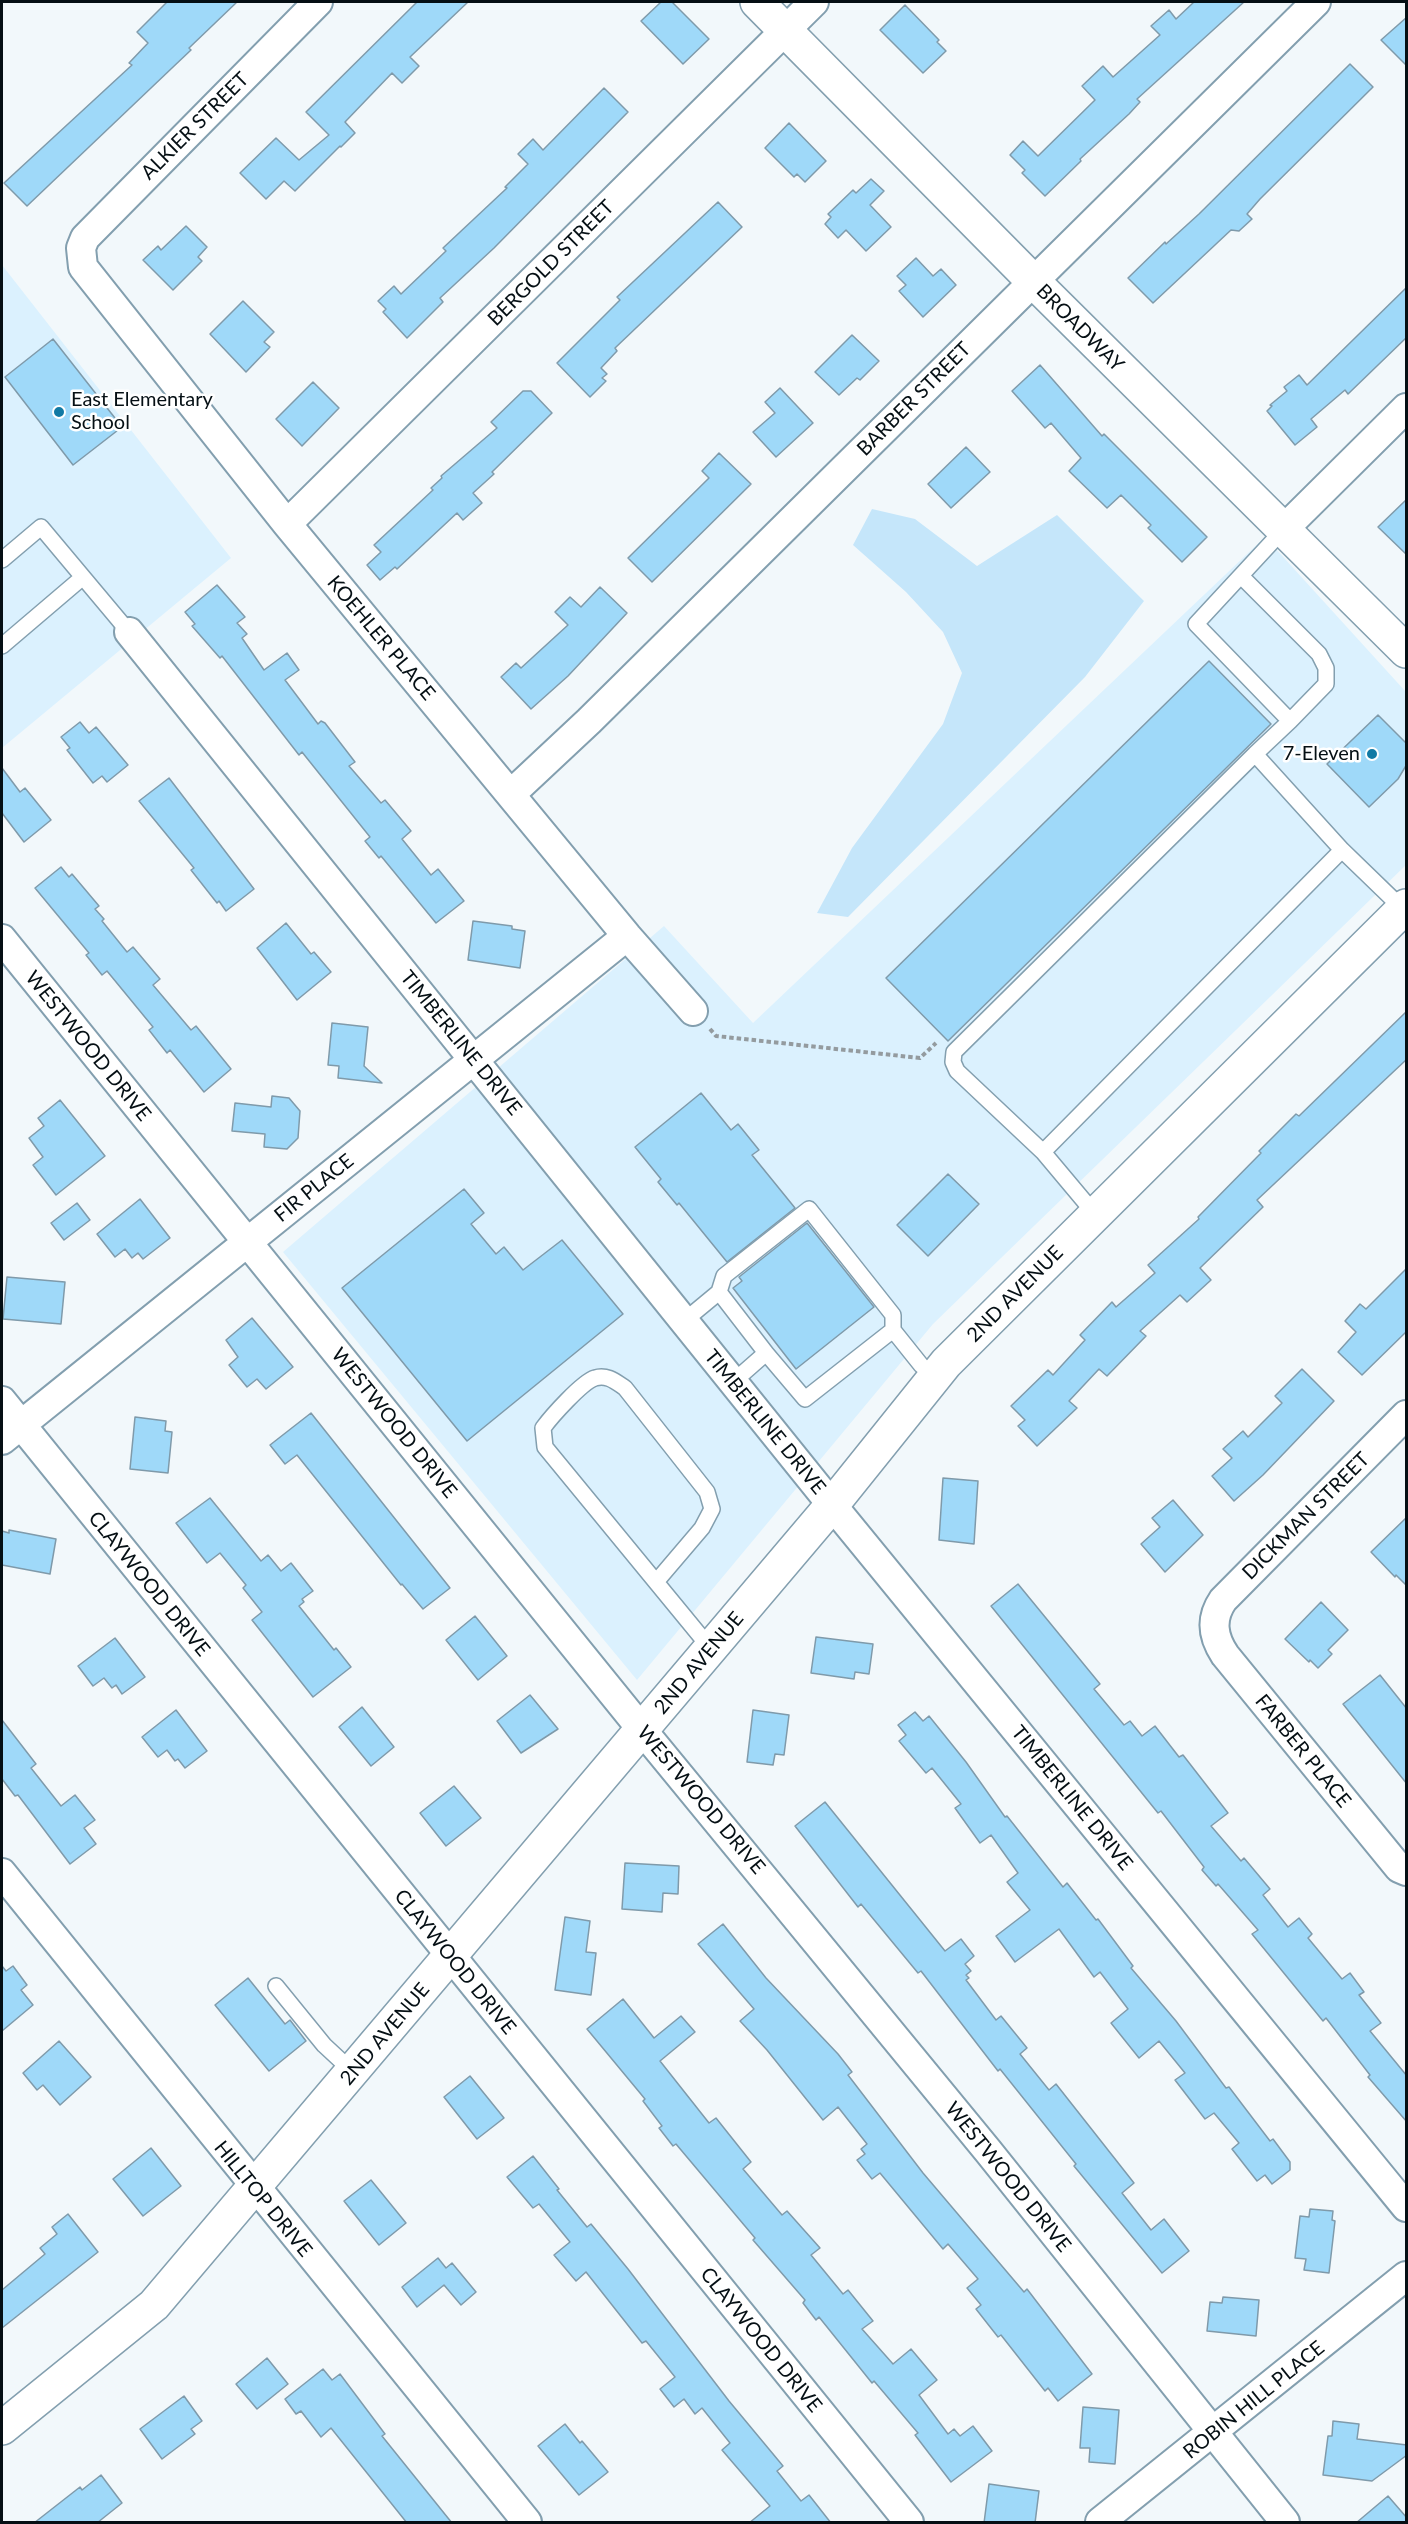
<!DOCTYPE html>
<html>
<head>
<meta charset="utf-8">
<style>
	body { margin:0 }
	#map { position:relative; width:1408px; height:2524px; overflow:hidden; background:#f2f8fb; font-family:Lato,sans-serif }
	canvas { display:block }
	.frame { position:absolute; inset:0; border:3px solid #050f14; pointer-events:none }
</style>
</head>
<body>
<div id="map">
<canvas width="1408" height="2524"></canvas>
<div class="frame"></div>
</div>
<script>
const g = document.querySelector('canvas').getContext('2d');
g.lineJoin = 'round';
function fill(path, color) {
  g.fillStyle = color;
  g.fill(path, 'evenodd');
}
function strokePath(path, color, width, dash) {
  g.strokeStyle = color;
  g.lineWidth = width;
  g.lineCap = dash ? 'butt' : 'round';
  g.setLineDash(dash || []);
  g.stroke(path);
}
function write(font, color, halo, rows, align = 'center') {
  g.font = font + ' Lato,sans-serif';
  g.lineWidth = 5;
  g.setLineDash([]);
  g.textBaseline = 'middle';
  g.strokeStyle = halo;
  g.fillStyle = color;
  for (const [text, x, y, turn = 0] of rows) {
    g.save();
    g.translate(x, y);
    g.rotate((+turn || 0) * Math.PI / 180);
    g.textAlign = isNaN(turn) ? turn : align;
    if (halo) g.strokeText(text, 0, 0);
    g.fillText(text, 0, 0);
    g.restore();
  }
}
fill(new Path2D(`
	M 2,265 L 231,558 L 2,748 Z
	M 1265,537 L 1406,692 L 1406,865 L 933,1324 L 637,1680 L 283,1252 L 664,926 L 753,1023 Z`), '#dbf1fe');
fill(new Path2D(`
	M 872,509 L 915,519 L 977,566 L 1057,515 L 1144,601 L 1085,677 L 848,917 L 817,913 L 852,848 L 943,724 L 962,673 L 943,632 L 906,592 L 853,545 Z`), '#c5e6fa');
const building = new Path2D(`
	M 167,2 L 237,2 L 189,48 L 191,50 L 172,68 L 27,206 L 4,183 L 132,65 L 129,63 L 148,43 L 137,32 Z
	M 417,2 L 468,2 L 410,57 L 419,66 L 402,83 L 392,73 L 345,122 L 355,133 L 341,147 L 340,146 L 295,191 L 284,181 L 266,199 L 240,173 L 276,138 L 299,160 L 329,135 L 306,112 Z
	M 661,2 L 672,2 L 709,39 L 683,64 L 641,21 Z
	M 1194,2 L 1244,2 L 1137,99 L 1140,102 L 1129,114 L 1080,159 L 1081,161 L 1045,196 L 1022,173 L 1025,170 L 1010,155 L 1023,141 L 1038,156 L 1095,100 L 1082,86 L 1103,66 L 1113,77 L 1160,35 L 1151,26 L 1169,10 L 1176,19 Z
	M 905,5 L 939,40 L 937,42 L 946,51 L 923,73 L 880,30 Z
	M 1407,17 L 1407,66 L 1381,40 Z
	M 1350,64 L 1373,87 L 1260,199 L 1247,214 L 1252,219 L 1239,231 L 1231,230 L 1153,303 L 1128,278 L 1165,242 L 1166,244 L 1199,214 Z
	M 604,88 L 628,112 L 494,248 L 440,298 L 443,302 L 407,338 L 383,312 L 386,309 L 378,301 L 394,286 L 401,294 L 446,251 L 443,248 L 507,188 L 505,187 L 528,164 L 518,154 L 533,139 L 543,150 Z
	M 789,123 L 826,161 L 805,182 L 797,174 L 794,177 L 765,148 Z
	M 871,179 L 884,191 L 870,205 L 891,227 L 866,251 L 846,230 L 838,238 L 825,224 L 831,217 L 828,214 L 853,190 L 856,193 Z
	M 718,202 L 742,227 L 615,348 L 617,351 L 601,368 L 607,374 L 602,378 L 606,381 L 590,397 L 557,363 L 620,300 L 617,297 Z
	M 186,226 L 207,247 L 198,257 L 202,261 L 173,290 L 143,260 L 158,246 L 161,250 Z
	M 916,258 L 933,276 L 941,269 L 956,285 L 923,317 L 899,291 L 906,285 L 897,276 Z
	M 1407,287 L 1407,337 L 1348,394 L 1345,390 L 1311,419 L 1317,427 L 1295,445 L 1267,411 L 1272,406 L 1270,405 L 1287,391 L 1284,387 L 1299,375 L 1307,385 Z
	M 243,301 L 274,332 L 264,342 L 270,347 L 246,372 L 210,334 Z
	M 852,335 L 879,361 L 860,380 L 857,378 L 839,395 L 815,372 Z
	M 53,339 L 122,427 L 73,465 L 5,377 Z
	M 1040,365 L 1102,436 L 1104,434 L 1207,537 L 1182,562 L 1148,528 L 1151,525 L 1121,495 L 1107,508 L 1069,471 L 1081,458 L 1051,423 L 1045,428 L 1012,391 Z
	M 313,382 L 339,408 L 302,446 L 276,419 Z
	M 780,388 L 813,423 L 776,457 L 753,432 L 775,413 L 765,402 Z
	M 523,391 L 531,391 L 552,413 L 492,472 L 494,474 L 473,493 L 482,503 L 463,520 L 457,513 L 397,569 L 395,567 L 380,580 L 367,565 L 381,552 L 374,545 L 433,490 L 431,488 L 442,478 L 441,476 L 497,428 L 491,422 Z
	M 966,447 L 990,472 L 951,508 L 928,484 Z
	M 719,453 L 751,484 L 652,582 L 628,558 L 709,478 L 702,471 Z
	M 1407,499 L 1407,555 L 1378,527 Z
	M 217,585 L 245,617 L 237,623 L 247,634 L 242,638 L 264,670 L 287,653 L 299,670 L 285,680 L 318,724 L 321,721 L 325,723 L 355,762 L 349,766 L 381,803 L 385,800 L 411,831 L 402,839 L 431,875 L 438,869 L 464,901 L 436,923 L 381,856 L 379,858 L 365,841 L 370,837 L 302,752 L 299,755 L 222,656 L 220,658 L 192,626 L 195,624 L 185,612 Z
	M 600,587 L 627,613 L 568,676 L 531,709 L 501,677 L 516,663 L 521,668 L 568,625 L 555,612 L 570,597 L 581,607 Z
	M 1209,661 L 1271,724 L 948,1041 L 886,978 Z
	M 1378,715 L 1407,744 L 1407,764 L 1398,779 L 1369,807 L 1327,764 Z
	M 80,722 L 89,733 L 96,727 L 128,765 L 107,782 L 102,776 L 93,783 L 67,750 L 70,748 L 61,737 Z
	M 2,768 L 20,792 L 25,788 L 51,820 L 24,842 L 2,813 Z
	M 169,778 L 254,889 L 226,911 L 219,901 L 217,903 L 191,870 L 194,868 L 139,801 Z
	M 61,867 L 69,877 L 72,874 L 99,906 L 95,909 L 104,919 L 102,921 L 127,952 L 133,947 L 160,979 L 153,985 L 191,1030 L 196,1026 L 231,1069 L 204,1092 L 170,1050 L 167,1053 L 149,1030 L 153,1027 L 107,971 L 102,975 L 86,955 L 89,953 L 35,888 Z
	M 473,921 L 512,926 L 512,929 L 525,931 L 520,968 L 468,960 Z
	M 286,923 L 311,954 L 314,952 L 331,972 L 297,1000 L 257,948 Z
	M 1407,1011 L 1407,1059 L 1257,1200 L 1263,1207 L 1200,1268 L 1211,1280 L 1187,1302 L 1180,1295 L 1140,1331 L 1146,1336 L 1107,1376 L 1099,1369 L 1069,1401 L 1077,1408 L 1037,1446 L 1018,1426 L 1025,1420 L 1011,1406 L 1048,1370 L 1053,1375 L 1085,1340 L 1080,1335 L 1112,1302 L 1116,1307 L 1155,1273 L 1148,1265 L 1199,1219 L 1198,1217 L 1261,1153 L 1259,1151 L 1296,1114 L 1299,1116 Z
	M 332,1023 L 368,1027 L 364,1066 L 382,1083 L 338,1078 L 339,1066 L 328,1065 Z
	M 701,1093 L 731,1130 L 738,1124 L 759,1150 L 752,1155 L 795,1208 L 727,1262 L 679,1203 L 677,1205 L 658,1182 L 661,1179 L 635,1147 Z
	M 272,1096 L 289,1098 L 300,1111 L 298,1138 L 287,1149 L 264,1147 L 265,1134 L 232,1131 L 235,1103 L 271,1107 Z
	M 60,1100 L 105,1156 L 56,1195 L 33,1165 L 43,1157 L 29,1138 L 44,1126 L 38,1118 Z
	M 948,1174 L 979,1204 L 928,1256 L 897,1225 Z
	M 464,1189 L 484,1213 L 471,1224 L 496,1254 L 504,1247 L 523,1270 L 562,1240 L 623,1314 L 467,1441 L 342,1288 Z
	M 140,1199 L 170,1238 L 143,1259 L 138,1253 L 132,1258 L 125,1249 L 115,1257 L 97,1234 Z
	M 77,1203 L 90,1220 L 64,1240 L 51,1223 Z
	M 807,1223 L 874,1307 L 796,1369 L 733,1288 L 742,1281 L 739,1277 Z
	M 1407,1268 L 1407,1331 L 1362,1375 L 1338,1352 L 1356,1332 L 1345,1321 L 1360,1304 L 1366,1309 Z
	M 7,1277 L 65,1282 L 61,1324 L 3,1319 Z
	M 252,1318 L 293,1367 L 266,1389 L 257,1379 L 247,1387 L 229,1365 L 238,1357 L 226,1340 Z
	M 1302,1369 L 1334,1401 L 1263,1475 L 1234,1501 L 1212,1476 L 1232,1458 L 1223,1449 L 1243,1431 L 1248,1437 L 1282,1403 L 1275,1396 Z
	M 311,1413 L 450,1588 L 423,1609 L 402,1584 L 401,1585 L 297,1455 L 285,1464 L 270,1445 Z
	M 135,1417 L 166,1421 L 165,1431 L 172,1432 L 168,1473 L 130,1469 Z
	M 943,1478 L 978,1481 L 974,1544 L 939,1540 Z
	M 210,1498 L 261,1561 L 268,1555 L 281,1571 L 291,1563 L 313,1591 L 302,1599 L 304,1602 L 299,1606 L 334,1650 L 336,1648 L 351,1667 L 313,1697 L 252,1620 L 262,1612 L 243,1588 L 246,1585 L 220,1553 L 207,1563 L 176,1523 Z
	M 1173,1500 L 1203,1535 L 1165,1572 L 1141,1544 L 1160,1527 L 1152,1518 Z
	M 1407,1517 L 1407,1586 L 1396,1575 L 1395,1577 L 1371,1552 Z
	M 9,1530 L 56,1539 L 50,1574 L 2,1565 L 2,1531 L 9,1533 Z
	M 1018,1584 L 1100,1684 L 1094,1689 L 1124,1725 L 1130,1721 L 1142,1736 L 1155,1726 L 1179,1757 L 1183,1755 L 1228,1813 L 1211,1826 L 1241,1861 L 1244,1858 L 1270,1889 L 1263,1895 L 1288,1927 L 1299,1918 L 1312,1934 L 1308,1938 L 1342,1979 L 1350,1973 L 1364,1992 L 1359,1995 L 1381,2023 L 1370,2031 L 1407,2076 L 1407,2122 L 1368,2077 L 1370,2075 L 1326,2018 L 1323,2021 L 1252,1934 L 1258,1930 L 1218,1884 L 1216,1886 L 1202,1870 L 1204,1867 L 1161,1811 L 1158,1813 L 991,1606 Z
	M 1321,1602 L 1348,1630 L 1328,1650 L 1332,1654 L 1318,1668 L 1310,1660 L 1309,1662 L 1285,1639 Z
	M 475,1616 L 507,1656 L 478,1680 L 446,1640 Z
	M 816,1637 L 873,1644 L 869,1674 L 855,1672 L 854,1679 L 811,1673 Z
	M 115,1638 L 145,1677 L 122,1694 L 116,1685 L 112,1688 L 104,1678 L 93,1686 L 78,1666 Z
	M 1380,1675 L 1407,1709 L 1407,1784 L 1343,1704 Z
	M 530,1695 L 558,1729 L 521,1753 L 497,1721 Z
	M 362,1707 L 394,1747 L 371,1766 L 339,1727 Z
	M 176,1710 L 207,1751 L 185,1768 L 178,1759 L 175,1761 L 167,1750 L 158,1757 L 142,1737 Z
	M 753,1710 L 789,1715 L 784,1755 L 775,1754 L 773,1765 L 747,1762 Z
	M 915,1712 L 923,1721 L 929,1716 L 966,1762 L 1005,1817 L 1007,1816 L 1063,1887 L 1067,1883 L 1096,1920 L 1098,1919 L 1133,1966 L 1131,1968 L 1176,2021 L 1226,2088 L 1229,2087 L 1270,2141 L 1273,2139 L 1290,2162 L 1290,2170 L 1272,2184 L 1265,2175 L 1257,2181 L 1232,2149 L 1239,2143 L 1214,2113 L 1205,2119 L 1175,2080 L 1185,2073 L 1159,2041 L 1139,2058 L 1111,2023 L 1128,2009 L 1100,1972 L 1094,1977 L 1059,1929 L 1015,1962 L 996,1936 L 1030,1910 L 1007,1882 L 1018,1873 L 991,1835 L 980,1843 L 955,1808 L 961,1804 L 932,1768 L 926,1773 L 899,1741 L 906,1735 L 898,1725 Z
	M 2,1720 L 36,1764 L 31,1768 L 61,1806 L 75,1795 L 95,1820 L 84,1828 L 96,1844 L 70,1864 L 18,1795 L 15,1796 L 2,1779 Z
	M 454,1786 L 481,1818 L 446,1846 L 420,1813 Z
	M 825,1802 L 945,1951 L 961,1939 L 974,1956 L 965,1964 L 971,1971 L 966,1975 L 969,1978 L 966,1980 L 996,2020 L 1001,2016 L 1027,2048 L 1020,2054 L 1049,2090 L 1056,2084 L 1134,2183 L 1122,2193 L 1151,2230 L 1164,2219 L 1189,2251 L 1162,2273 L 1074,2166 L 1076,2164 L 1000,2069 L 998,2071 L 921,1971 L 918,1973 L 861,1904 L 858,1907 L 795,1826 Z
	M 625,1863 L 679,1866 L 678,1894 L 663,1893 L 662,1912 L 622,1909 Z
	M 565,1917 L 590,1921 L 586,1952 L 596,1953 L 591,1995 L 555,1990 Z
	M 723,1924 L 766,1978 L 838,2054 L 852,2072 L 848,2075 L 923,2173 L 1024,2292 L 1027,2289 L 1092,2374 L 1058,2401 L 1048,2388 L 1045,2391 L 1001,2335 L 998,2337 L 976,2309 L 981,2305 L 967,2288 L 978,2279 L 948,2244 L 943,2249 L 880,2173 L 872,2179 L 857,2160 L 865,2154 L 861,2149 L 867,2144 L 838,2107 L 823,2120 L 767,2050 L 740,2021 L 754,2009 L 698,1944 Z
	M 2,1966 L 6,1971 L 13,1966 L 27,1985 L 21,1990 L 33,2005 L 2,2031 Z
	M 248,1978 L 285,2024 L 290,2020 L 306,2041 L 269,2071 L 215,2005 Z
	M 623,1999 L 654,2038 L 681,2016 L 695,2032 L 660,2061 L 709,2123 L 716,2118 L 751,2162 L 743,2169 L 782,2215 L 787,2211 L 820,2248 L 811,2255 L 843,2294 L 848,2290 L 873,2321 L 862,2329 L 893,2364 L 911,2349 L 937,2380 L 919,2395 L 948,2434 L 954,2429 L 960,2436 L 973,2426 L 992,2451 L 951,2482 L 915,2435 L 918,2433 L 874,2381 L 872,2383 L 819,2317 L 816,2320 L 803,2303 L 805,2300 L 753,2240 L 755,2238 L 676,2144 L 673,2146 L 659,2128 L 662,2126 L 643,2101 L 645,2099 L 587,2029 Z
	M 59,2041 L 91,2077 L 60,2105 L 43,2085 L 37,2090 L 23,2073 Z
	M 470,2076 L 504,2118 L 477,2139 L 444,2097 Z
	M 151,2148 L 181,2186 L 143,2216 L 113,2179 Z
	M 533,2156 L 559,2189 L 557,2190 L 587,2227 L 591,2224 L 628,2269 L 729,2401 L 783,2466 L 777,2471 L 801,2501 L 809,2495 L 831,2523 L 749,2523 L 770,2506 L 722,2450 L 730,2443 L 702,2408 L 695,2414 L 684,2399 L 674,2407 L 660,2389 L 675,2377 L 646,2341 L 642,2343 L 586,2272 L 576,2281 L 554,2255 L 570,2242 L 539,2204 L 533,2208 L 507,2177 Z
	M 371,2180 L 406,2223 L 379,2245 L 344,2201 Z
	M 1310,2209 L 1333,2211 L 1332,2220 L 1335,2221 L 1329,2273 L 1304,2270 L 1306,2259 L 1295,2258 L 1300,2216 L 1309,2217 Z
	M 68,2214 L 98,2252 L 2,2328 L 2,2290 L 45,2254 L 40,2248 L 57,2234 L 52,2227 Z
	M 438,2258 L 446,2268 L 452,2263 L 476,2292 L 461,2305 L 444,2285 L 417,2307 L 402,2287 Z
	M 1223,2297 L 1259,2300 L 1256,2336 L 1207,2331 L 1210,2302 L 1222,2303 Z
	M 267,2358 L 288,2384 L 257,2409 L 236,2384 Z
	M 323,2369 L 332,2380 L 340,2374 L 385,2434 L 382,2436 L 452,2523 L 407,2523 L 331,2428 L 321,2437 L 301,2411 L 296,2414 L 285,2399 Z
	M 184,2396 L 202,2421 L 191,2429 L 195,2434 L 162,2459 L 140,2429 Z
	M 1083,2407 L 1119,2410 L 1115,2464 L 1089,2462 L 1090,2448 L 1080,2448 Z
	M 1333,2421 L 1359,2424 L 1357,2439 L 1407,2445 L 1407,2455 L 1372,2481 L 1323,2475 L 1328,2436 L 1332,2436 Z
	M 565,2424 L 580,2443 L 582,2441 L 608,2472 L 579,2495 L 538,2446 Z
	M 101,2475 L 122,2503 L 97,2523 L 34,2523 L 80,2487 L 82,2490 Z
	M 989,2484 L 1039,2491 L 1035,2523 L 984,2523 Z
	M 1388,2496 L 1407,2518 L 1407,2523 L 1356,2523 Z`);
fill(building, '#9fd9f9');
strokePath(building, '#7f9aaa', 1.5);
const service = new Path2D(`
	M 1284,529 L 1196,624 L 1290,721 L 1255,754 L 1342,850
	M 2,560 L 41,527 L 129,632
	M 1241,576 L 1319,654 L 1326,668 L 1326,684 L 1290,721
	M 2,646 L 83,577
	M 1043,1152 L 957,1071 L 953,1062 L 954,1052 L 1255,754
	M 1095,1214 L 1043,1152 L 1342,850 L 1403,909
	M 719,1292 L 724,1276 L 809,1209 L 893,1315 L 893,1330
	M 684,1321 L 719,1292 L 766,1353
	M 733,1382 L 766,1353 L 805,1399 L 893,1330 L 921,1365 L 934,1377
	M 656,1582 L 702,1528 L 712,1509 L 707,1492 L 625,1388 C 616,1382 607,1374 595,1378 C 582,1382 551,1417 543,1428 L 545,1447 L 711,1649
	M 276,1986 L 324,2045 L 353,2072`);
const minor = new Path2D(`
	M 318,2 L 85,238 L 81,248 L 83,267 L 287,524 L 627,936 L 693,1011
	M 287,524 L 814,2
	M 1284,529 L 1406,408
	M 129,632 L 832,1505 L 1406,2207
	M 511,794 L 589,721 L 1316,2
	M 2,939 L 643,1731 L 988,2151 L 1285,2522
	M 2,1401 L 909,2522
	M 1406,1415 L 1223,1600 C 1210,1619 1213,1637 1225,1655 L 1399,1868 L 1406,1871
	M 2,1440 L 627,936
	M 2,1873 L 527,2522
	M 1100,2522 L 1406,2276`);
const tertiary = new Path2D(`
	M 757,2 L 1033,281 L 1406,651
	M 2,2428 L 154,2305 L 832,1505 L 946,1363 L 1406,906`);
strokePath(service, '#839faf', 18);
strokePath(minor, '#839faf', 32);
strokePath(tertiary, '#839faf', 36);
strokePath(new Path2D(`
	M 710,1029 L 716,1036 L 920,1058 L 936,1043`), '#949b9f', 4, [4.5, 3]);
strokePath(service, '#fff', 15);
strokePath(minor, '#fff', 28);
strokePath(tertiary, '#fff', 33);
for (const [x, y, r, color] of [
	[59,412,6,"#127aa4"],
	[1372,754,6,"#127aa4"]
]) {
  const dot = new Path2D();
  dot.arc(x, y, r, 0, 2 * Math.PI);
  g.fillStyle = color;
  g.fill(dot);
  strokePath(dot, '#fff', 2);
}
write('20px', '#050f14', '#fff', [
	["ALKIER STREET",195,126,-45],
	["BERGOLD STREET",551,263,-45],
	["BROADWAY",1080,328,45],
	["BARBER STREET",914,399,-45],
	["KOEHLER PLACE",381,638,50],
	["TIMBERLINE DRIVE",461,1043,51],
	["WESTWOOD DRIVE",88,1046,51],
	["FIR PLACE",314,1188,-39],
	["2ND AVENUE",1015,1294,-45],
	["TIMBERLINE DRIVE",765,1422,51],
	["WESTWOOD DRIVE",394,1423,51],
	["DICKMAN STREET",1306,1516,-45],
	["CLAYWOOD DRIVE",149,1584,51],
	["2ND AVENUE",699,1663,-50],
	["FARBER PLACE",1303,1751,51],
	["TIMBERLINE DRIVE",1072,1798,51],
	["WESTWOOD DRIVE",701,1800,50],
	["CLAYWOOD DRIVE",455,1962,51],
	["2ND AVENUE",385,2034,-50],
	["WESTWOOD DRIVE",1008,2177,51],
	["HILLTOP DRIVE",263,2199,51],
	["CLAYWOOD DRIVE",761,2340,51],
	["ROBIN HILL PLACE",1254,2400,-39]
]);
write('20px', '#050f14', '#fff', [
	["East Elementary",71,400],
	["School",71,423],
	["7-Eleven",1360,754,"right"]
], 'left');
</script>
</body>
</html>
